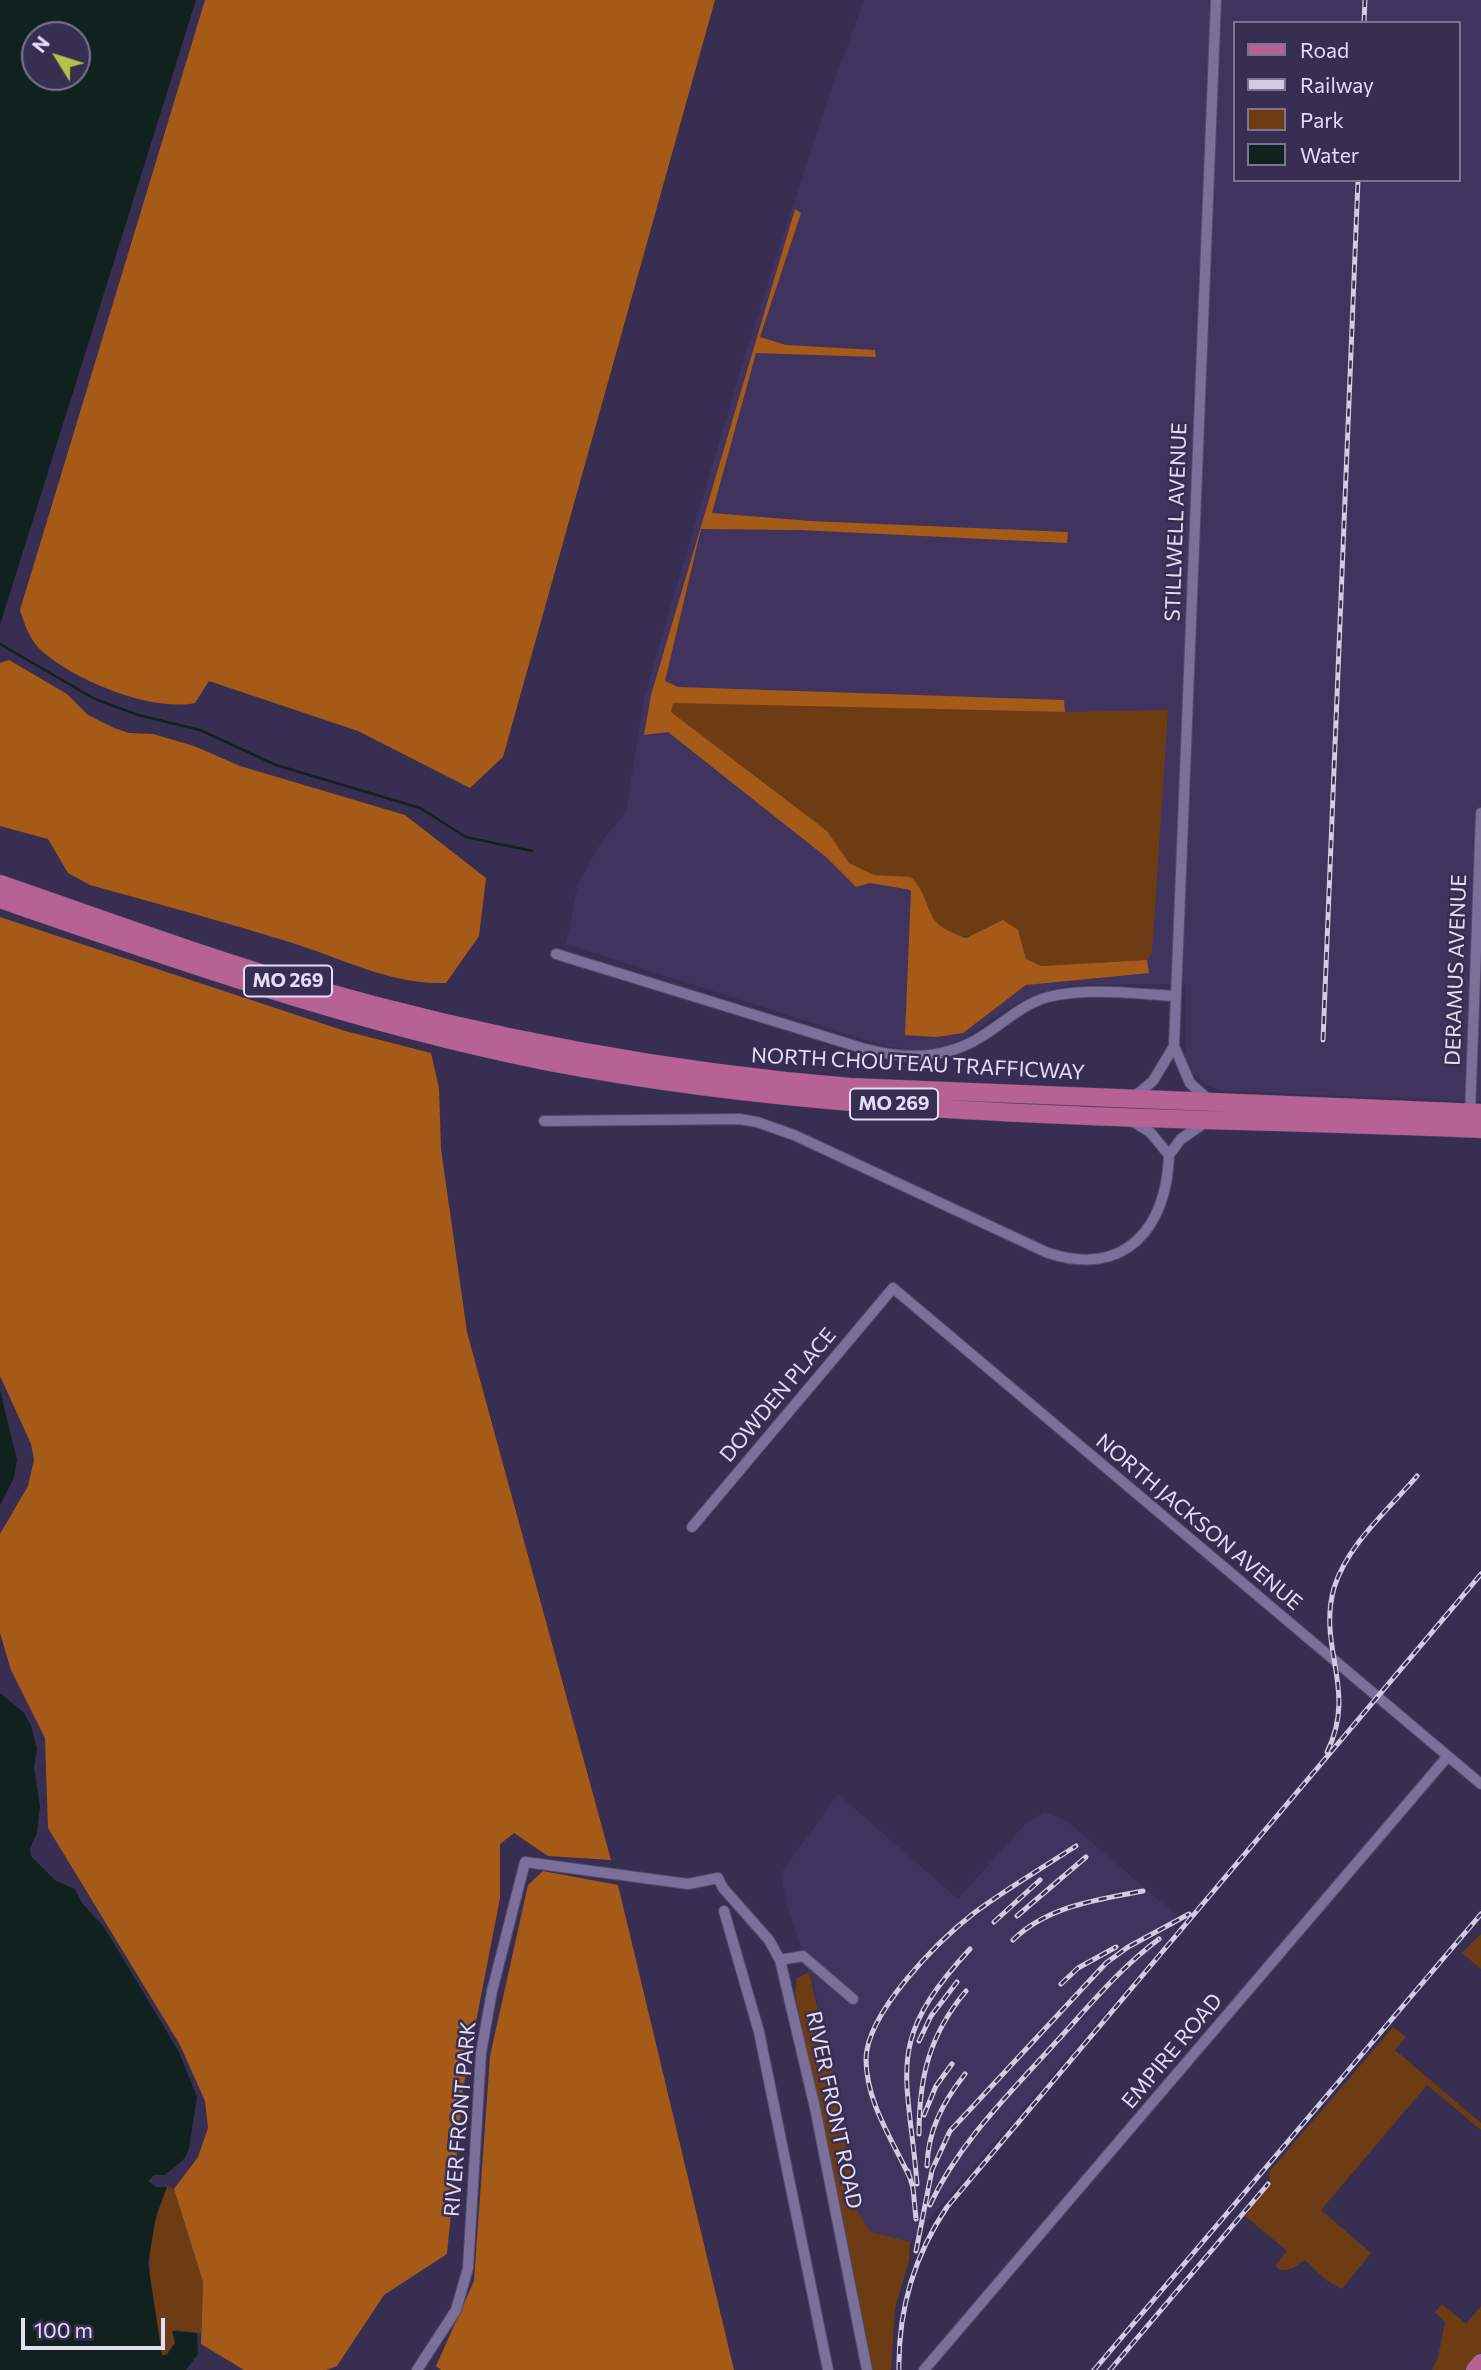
<!DOCTYPE html>
<html>
<head>
<meta charset="utf-8">
<style>
	body { margin:0 }
	#map { position:relative; width:1481px; height:2370px; overflow:hidden; background:#382e52; font-family:Commissioner,sans-serif }
	canvas { display:block }
	.legend { position:absolute; left:1233px; top:21px; width:228px; height:161px; box-sizing:border-box; background:#382e52; border:2px solid #7c7493; margin:0; padding:9px 12px; list-style:none; font-size:21px; color:#e3ddf5 }
	.legend li { display:flex; align-items:center; gap:14px; height:35px }
	.legend b { width:35px; border:2px solid #7c7493 }
	.north { position:absolute; left:21px; top:21px; width:70px; height:70px; box-sizing:border-box; background:#382e52; border:2px solid #7c7493; border-radius:50%; rotate:308deg; font-size:19px; font-weight:700; line-height:28px; text-align:center; color:#e3ddf5 }
	.north::after { content:''; display:block; margin:auto; width:24px; height:32px; background:#b3c24b; clip-path:polygon(50% 0,100% 100%,50% 72%,0 100%) }
	.scale { position:absolute; left:21px; top:2318px; width:144px; height:32px; box-sizing:border-box; border:4px solid #e3ddf5; border-top:0; padding-left:9px; font-size:21px; line-height:24px; white-space:nowrap; color:#e3ddf5; -webkit-text-stroke:5px #382e52; paint-order:stroke }
</style>
</head>
<body>
<div id="map">
<canvas width="1481" height="2370"></canvas>
<ul class="legend">
<li><b style="height:9px;background:#b66295"></b>Road</li>
<li><b style="height:9px;background:#d1cbe4"></b>Railway</li>
<li><b style="height:19px;background:#6e3c13"></b>Park</li>
<li><b style="height:19px;background:#11221e"></b>Water</li>
</ul>
<div class="north">N</div>
<div class="scale">100 m</div>
</div>
<script>
const g = document.querySelector('canvas').getContext('2d');
g.lineJoin = 'round';
function fill(path, color) {
  g.fillStyle = color;
  g.fill(path, 'evenodd');
}
function strokePath(path, color, width, dash) {
  g.strokeStyle = color;
  g.lineWidth = width;
  g.lineCap = dash ? 'butt' : 'round';
  g.setLineDash(dash || []);
  g.stroke(path);
}
function write(font, color, halo, rows, align = 'center') {
  g.font = font + ' Commissioner,sans-serif';
  g.lineWidth = 5;
  g.setLineDash([]);
  g.textBaseline = 'middle';
  g.strokeStyle = halo;
  g.fillStyle = color;
  for (const [text, x, y, turn = 0] of rows) {
    g.save();
    g.translate(x, y);
    g.rotate((+turn || 0) * Math.PI / 180);
    g.textAlign = isNaN(turn) ? turn : align;
    if (halo) g.strokeText(text, 0, 0);
    g.fillText(text, 0, 0);
    g.restore();
  }
}
fill(new Path2D(`
	M 864,0 L 1481,0 L 1481,1102 L 1221,1091 L 1207,1085 L 1193,1074 L 1186,1059 L 1186,984 L 1070,985 L 1045,991 L 1009,1007 L 964,1038 L 939,1048 L 914,1051 L 878,1044 L 566,944 L 578,884 L 602,841 L 626,812 L 645,694 L 747,348 L 828,99 ZM 1234,23 L 1458,23 L 1458,180 L 1234,180 Z
	M 838,1794 L 958,1899 L 1025,1824 L 1045,1812 L 1067,1821 L 1176,1915 L 1175,1931 L 910,2242 L 871,2232 L 857,2211 L 814,1987 L 787,1906 L 781,1873 Z`), '#40335e');
fill(new Path2D(`
	M 673,703 L 1065,712 L 1168,710 L 1152,953 L 1147,960 L 1041,966 L 1026,959 L 1018,930 C 987,935 943,948 929,911 C 923,897 921,889 911,877 L 874,875 L 849,863 L 827,831 L 671,712 Z
	M 1481,1934 L 1481,1969 L 1462,1953 Z
	M 809,1972 L 832,2071 L 857,2211 L 871,2232 L 910,2242 L 909,2261 L 895,2308 L 891,2370 L 872,2370 L 795,1994 L 797,1978 Z
	M 1393,2027 L 1406,2037 L 1395,2050 L 1481,2123 L 1481,2130 L 1427,2085 L 1321,2210 L 1371,2253 L 1342,2289 L 1326,2280 L 1305,2260 L 1291,2269 L 1280,2270 L 1275,2266 L 1287,2251 L 1245,2216 L 1270,2184 L 1269,2172 Z
	M 167,2187 L 174,2189 L 203,2282 L 201,2333 L 174,2330 L 175,2343 L 163,2357 C 159,2346 158,2332 156,2320 C 146,2267 147,2238 167,2187 Z
	M 1442,2304 L 1466,2324 L 1481,2306 L 1481,2352 L 1465,2370 L 1432,2370 L 1438,2358 L 1445,2322 L 1435,2312 Z`), '#6e3c13');
fill(new Path2D(`
	M 205,0 L 715,0 L 503,757 L 470,788 L 358,731 L 209,681 L 195,703 C 152,712 76,681 43,652 C 30,641 25,626 20,610 Z
	M 795,209 L 801,213 L 760,337 L 786,345 L 875,350 L 876,357 L 756,353 L 712,513 L 810,521 L 1068,532 L 1067,543 L 799,530 L 701,529 L 665,681 L 678,687 L 1064,700 L 1065,712 L 673,703 L 671,712 L 827,831 L 849,863 L 874,875 L 911,877 C 938,908 918,922 966,938 L 1003,920 L 1018,930 L 1026,959 L 1041,966 L 1147,960 L 1149,973 L 1026,985 L 963,1033 L 936,1037 L 905,1035 L 911,890 L 870,883 L 856,887 L 826,857 L 668,732 L 644,735 L 651,695 Z
	M 9,660 L 67,694 L 88,715 L 114,728 L 129,733 L 153,734 L 194,746 L 240,766 L 405,815 L 486,878 L 479,936 L 446,983 C 390,985 339,957 286,941 C 221,921 155,903 90,885 L 68,873 L 48,839 L 0,826 L 0,663 Z
	M 0,917 L 345,1031 L 431,1053 L 439,1088 L 441,1149 L 467,1332 L 611,1860 L 548,1856 L 514,1833 L 500,1844 L 500,1898 L 463,2089 L 447,2254 L 384,2295 L 337,2366 L 326,2370 L 244,2370 L 201,2344 L 203,2282 L 174,2189 L 198,2157 L 208,2128 L 205,2101 L 180,2045 L 48,1828 L 45,1738 L 11,1670 L 0,1633 L 0,1534 L 28,1486 L 34,1460 L 31,1444 L 0,1376 Z
	M 543,1871 L 618,1885 L 734,2370 L 441,2370 L 436,2366 L 474,2281 L 490,2056 L 528,1885 Z`), '#a65a17');
fill(new Path2D(`
	M 0,0 L 196,0 L 0,625 ZM 35,35 L 77,35 L 77,77 L 35,77 Z
	M 0,1390 L 17,1460 L 14,1478 L 0,1505 Z
	M 0,1693 L 24,1713 L 31,1726 L 37,1749 L 34,1767 L 40,1806 L 37,1833 L 30,1848 L 31,1856 L 56,1881 L 75,1889 L 82,1903 L 104,1927 L 179,2052 L 197,2097 L 189,2148 L 185,2158 L 165,2175 L 154,2175 L 148,2181 L 156,2187 L 167,2187 L 156,2216 L 148,2263 L 162,2355 L 167,2355 L 175,2343 L 172,2331 L 197,2333 L 198,2354 L 186,2370 L 0,2370 Z`), '#11221e');
strokePath(new Path2D(`
	M 0,644 L 95,699 L 138,715 L 200,730 L 276,765 L 420,808 L 466,837 L 532,851`), '#11221e', 2.5);
const minor = new Path2D(`
	M 556,954 L 862,1048 C 905,1060 946,1060 984,1035 C 1006,1021 1023,1004 1048,997 C 1089,987 1135,994 1176,996
	M 1134,1097 L 1153,1081 L 1174,1046
	M 1209,1100 L 1190,1083 L 1174,1046 L 1216,0
	M 1470,1115 L 1481,813
	M 544,1121 L 739,1119 L 757,1122 L 794,1135 L 1048,1253 C 1125,1278 1167,1228 1169,1155 L 1150,1132 L 1132,1121
	M 1169,1155 L 1181,1139 L 1206,1122
	M 692,1527 L 893,1288 L 1481,1784
	M 724,1911 L 759,2032 L 828,2370
	M 780,1960 L 803,1956 L 853,1999
	M 417,2370 L 456,2310 L 468,2268 L 481,2053 L 492,1991 L 525,1862 L 688,1884 L 718,1878 L 723,1888 L 769,1940 L 780,1960 L 815,2108 L 867,2370
	M 924,2370 L 1448,1756`);
const primary = new Path2D(`
	M 0,884 C 102,919 204,957 307,987 C 485,1038 665,1072 850,1087 L 1481,1113
	M 0,899 C 191,965 382,1032 582,1068 C 878,1121 1182,1116 1481,1129
	M 1475,2370 L 1481,2363`);
strokePath(minor, '#534968', 12);
strokePath(primary, '#534968', 19);
strokePath(minor, '#7b709a', 10);
strokePath(primary, '#b66295', 18);
const rail = new Path2D(`
	M 1364,23 L 1365,0
	M 1323,1040 L 1358,180
	M 1327,1752 C 1358,1690 1317,1648 1334,1588 C 1347,1545 1389,1509 1417,1476
	M 1017,1916 L 1086,1857
	M 994,1922 L 1040,1880
	M 1013,1940 C 1048,1906 1096,1900 1143,1891
	M 1061,1984 L 1078,1968 L 1116,1947
	M 919,2041 L 931,2016 L 957,1982
	M 924,2115 L 936,2086 L 952,2064
	M 919,2134 C 919,2078 929,2035 966,1991
	M 927,2166 C 928,2130 943,2102 965,2074
	M 908,2171 L 913,2188 L 916,2219
	M 910,2178 C 893,2141 866,2102 866,2059 C 867,2012 938,1941 974,1913 C 1006,1889 1042,1868 1076,1846
	M 917,2184 C 908,2070 883,2043 970,1949
	M 930,2205 C 959,2142 1011,2092 1057,2041 C 1090,2005 1120,1968 1159,1939
	M 916,2251 L 932,2170 L 950,2131 L 1106,1963 L 1128,1947 L 1189,1914
	M 899,2370 C 898,2311 914,2256 947,2207 L 1481,1574
	M 1094,2370 L 1481,1914
	M 1110,2370 L 1268,2184`);
strokePath(rail, '#d1cbe4', 5);
strokePath(rail, '#382e52', 2.5, [8]);
for (const [x, y, w] of [
	[288,981,88],
	[894,1104,88]
]) {
  const box = new Path2D();
  box.roundRect(x - w / 2, y - 15.5, w, 31, 5);
  g.fillStyle = '#382e52';
  g.fill(box);
  strokePath(box, '#e3ddf5', 2);
}
write('bold 19px', '#e3ddf5', null, [
	["MO 269",288,981],
	["MO 269",894,1104]
]);
write('21px', '#e3ddf5', '#382e52', [
	["STILLWELL AVENUE",1176,522,-88],
	["DERAMUS AVENUE",1456,970,-88],
	["NORTH CHOUTEAU TRAFFICWAY",918,1064,3],
	["DOWDEN PLACE",778,1395,-50],
	["NORTH JACKSON AVENUE",1199,1522,40],
	["EMPIRE ROAD",1172,2051,-50],
	["RIVER FRONT ROAD",834,2110,78],
	["RIVER FRONT PARK",460,2119,-85]
]);
</script>
</body>
</html>
